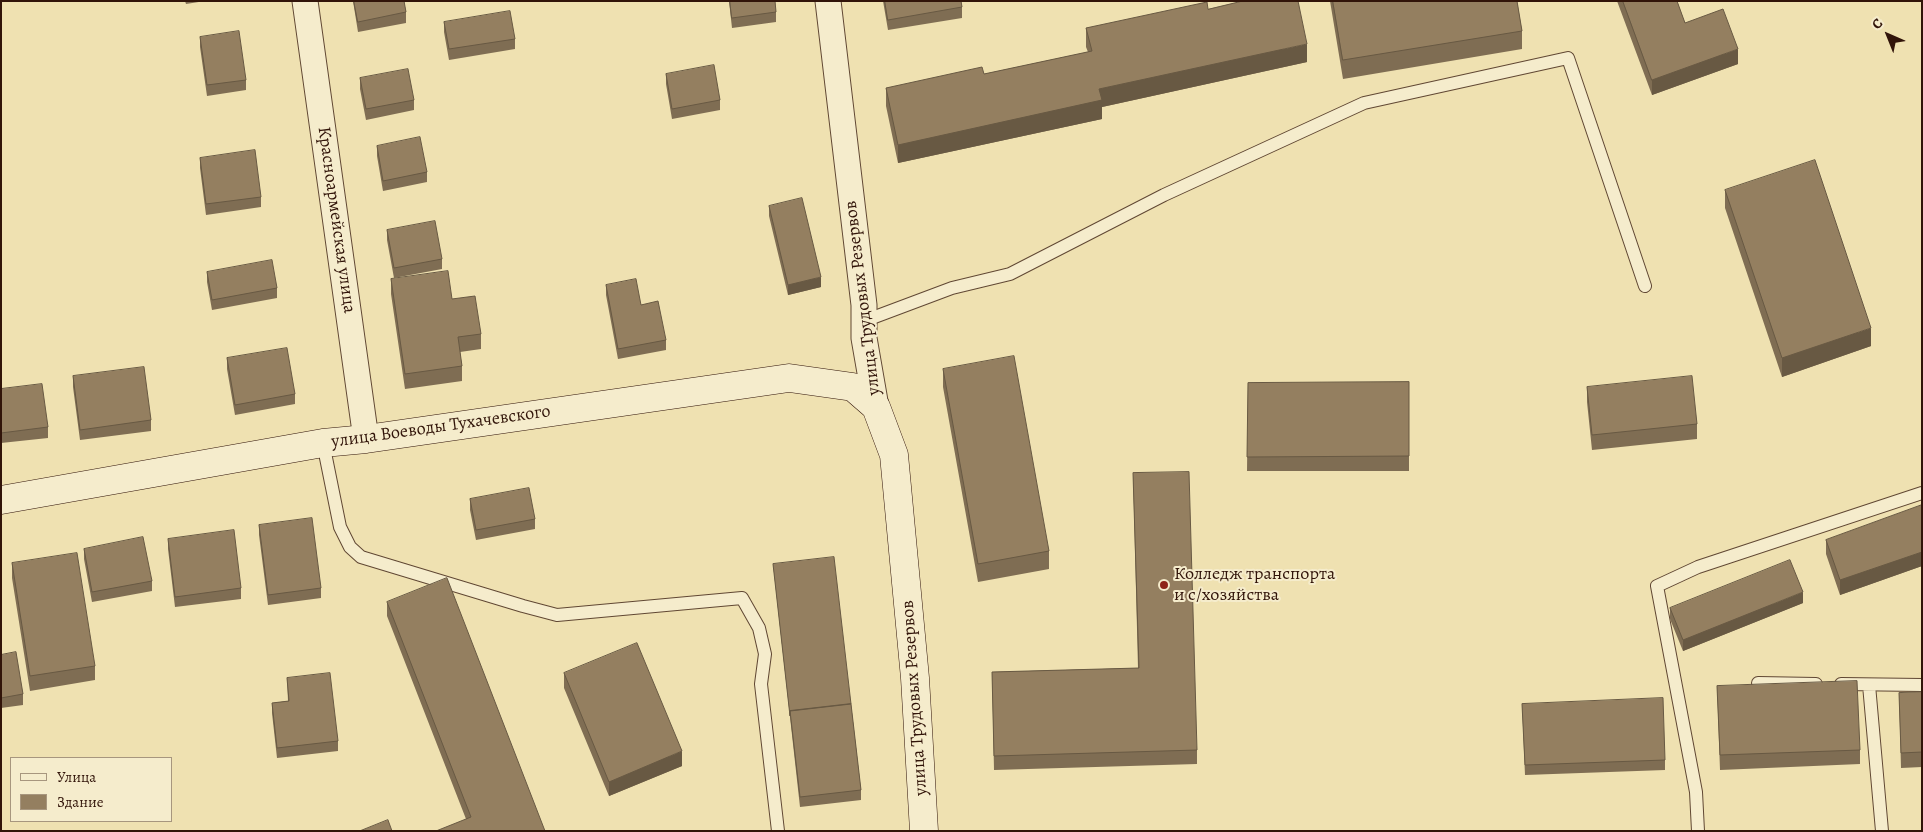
<!DOCTYPE html>
<html>
<head>
<meta charset="utf-8">
<style>
	body { margin:0 }
	#map { position:relative; width:1923px; height:832px; overflow:hidden; background:#efe1b1; font-family:Alegreya,serif }
	canvas { display:block }
	.frame { position:absolute; inset:0; border:2px solid #311409; pointer-events:none }
	.legend { position:absolute; left:10px; top:757px; width:162px; height:65px; box-sizing:border-box; background:#f5eccc; border:1px solid #a7967e; margin:0; padding:6px 9px; list-style:none; font-size:15px; color:#311409 }
	.legend li { display:flex; align-items:center; gap:10px; height:25px }
	.legend b { width:25px; border:1px solid #a7967e }
	.north { position:absolute; left:1863px; top:10px; width:50px; height:50px; -webkit-text-stroke:4px #f5eccc; paint-order:stroke; rotate:316deg; font-size:14px; font-weight:700; line-height:20px; text-align:center; color:#311409 }
	.north::after { content:''; display:block; margin:auto; width:18px; height:22px; background:#311409; clip-path:polygon(50% 0,100% 100%,50% 72%,0 100%) }
</style>
</head>
<body>
<div id="map">
<canvas width="1923" height="832"></canvas>
<div class="frame"></div>
<ul class="legend">
<li><b style="height:6px;background:#f5eccc"></b>Улица</li>
<li><b style="height:14px;background:#947f60"></b>Здание</li>
</ul>
<div class="north">С</div>
</div>
<script>
const g = document.querySelector('canvas').getContext('2d');
g.lineJoin = 'round';
function strokePath(path, color, width, dash) {
  g.strokeStyle = color;
  g.lineWidth = width;
  g.lineCap = dash ? 'butt' : 'round';
  g.setLineDash(dash || []);
  g.stroke(path);
}
function fill(path, color) {
  g.fillStyle = color;
  g.fill(path, 'evenodd');
}
function write(font, color, halo, rows, align = 'center') {
  g.font = font + ' Alegreya,serif';
  g.lineWidth = 4;
  g.setLineDash([]);
  g.textBaseline = 'middle';
  g.strokeStyle = halo;
  g.fillStyle = color;
  for (const [text, x, y, turn = 0] of rows) {
    g.save();
    g.translate(x, y);
    g.rotate((+turn || 0) * Math.PI / 180);
    g.textAlign = isNaN(turn) ? turn : align;
    if (halo) g.strokeText(text, 0, 0);
    g.fillText(text, 0, 0);
    g.restore();
  }
}
const lane = new Path2D(`
	M 864,321 L 952,288 L 1010,274 L 1164,195 L 1364,103 L 1568,58 L 1645,286
	M 323,443 L 340,527 L 350,547 L 361,557 L 523,606 L 557,615 L 742,598 L 759,628 L 765,654 L 761,684 L 778,831
	M 1758,683 L 1816,684
	M 1841,684 L 1922,685
	M 1869,685 L 1882,831
	M 1698,831 L 1696,792 L 1657,586 L 1698,567 L 1922,493`);
const street = new Path2D(`
	M 305,1 L 366,439
	M 828,1 L 864,305 L 864,338 L 876,407`);
const secondary = new Path2D(`
	M 1,500 L 323,443 L 366,439 L 789,378 L 853,387 L 876,407 L 894,455 L 915,678 L 924,831`);
strokePath(lane, '#604733', 14);
strokePath(street, '#604733', 27);
strokePath(secondary, '#311409', 29);
strokePath(lane, '#f5eccc', 12);
strokePath(street, '#f5eccc', 25);
strokePath(secondary, '#f5eccc', 28);
fill(new Path2D(`
	M 185,1 L 205,1 L 186,4 Z
	M 353,1 L 404,1 L 406,12 L 406,23 L 358,32 Z
	M 729,1 L 775,1 L 776,12 L 776,22 L 732,28 Z
	M 883,1 L 961,1 L 962,7 L 962,18 L 888,30 Z
	M 1330,1 L 1517,1 L 1522,31 L 1522,49 L 1343,79 Z
	M 1617,1 L 1677,1 L 1685,23 L 1738,64 L 1652,95 Z
	M 1208,9 L 1307,62 L 1102,107 L 1102,119 L 898,163 L 886,106 L 886,88 L 984,74 L 1088,52 L 1086,47 L 1086,28 Z
	M 444,22 L 515,39 L 515,49 L 449,60 L 444,32 Z
	M 200,37 L 246,80 L 246,90 L 207,96 L 200,47 Z
	M 666,74 L 720,100 L 720,110 L 672,119 L 666,84 Z
	M 360,78 L 414,100 L 414,110 L 366,120 L 360,89 Z
	M 377,146 L 427,172 L 427,182 L 383,191 L 377,156 Z
	M 200,158 L 261,197 L 261,207 L 206,215 L 200,168 Z
	M 1725,190 L 1871,346 L 1782,377 L 1725,208 Z
	M 769,206 L 821,287 L 788,295 L 769,216 Z
	M 387,230 L 442,259 L 442,269 L 394,278 L 387,240 Z
	M 207,272 L 277,288 L 277,298 L 212,310 L 207,282 Z
	M 391,279 L 452,299 L 481,334 L 481,349 L 460,352 L 462,366 L 462,381 L 405,389 L 391,294 Z
	M 606,285 L 641,305 L 666,340 L 666,350 L 618,359 L 606,295 Z
	M 227,358 L 295,394 L 295,404 L 235,415 L 227,369 Z
	M 943,369 L 1049,551 L 1049,569 L 978,582 L 943,387 Z
	M 73,376 L 151,420 L 151,431 L 80,440 L 73,387 Z
	M 1409,382 L 1409,471 L 1247,471 L 1248,383 Z
	M 1587,387 L 1697,424 L 1697,439 L 1592,450 L 1587,402 Z
	M 1,389 L 48,427 L 48,438 L 1,443 Z
	M 1133,473 L 1197,750 L 1197,764 L 994,770 L 992,672 L 1138,668 Z
	M 470,499 L 535,519 L 535,529 L 476,540 L 470,510 Z
	M 1922,505 L 1922,566 L 1840,595 L 1826,554 L 1826,540 Z
	M 259,525 L 321,588 L 321,598 L 268,605 L 259,535 Z
	M 168,539 L 241,588 L 241,599 L 175,607 L 168,549 Z
	M 84,549 L 152,581 L 152,591 L 92,602 L 84,559 Z
	M 12,563 L 95,666 L 95,680 L 30,691 L 12,578 Z
	M 773,564 L 851,704 L 861,790 L 861,800 L 800,807 Z
	M 387,602 L 545,831 L 466,819 L 387,616 Z
	M 1803,603 L 1683,651 L 1670,619 L 1670,608 Z
	M 1,655 L 23,694 L 23,705 L 1,708 Z
	M 564,673 L 682,766 L 609,796 L 564,688 Z
	M 287,678 L 338,741 L 338,751 L 277,758 L 272,713 L 272,703 L 288,701 Z
	M 1717,686 L 1860,750 L 1860,764 L 1720,770 Z
	M 1922,692 L 1922,767 L 1901,768 L 1899,693 Z
	M 1522,704 L 1665,760 L 1665,770 L 1525,775 Z`), '#7f6d53');
fill(new Path2D(`
	M 1307,44 L 1307,62 L 1102,107 L 1102,119 L 898,163 L 898,145 L 1099,89 Z
	M 1738,49 L 1738,64 L 1652,95 L 1652,80 Z
	M 821,277 L 821,287 L 788,295 L 788,285 Z
	M 1871,328 L 1871,346 L 1782,377 L 1782,358 Z
	M 1922,552 L 1922,566 L 1840,595 L 1840,580 Z
	M 1803,592 L 1803,603 L 1683,651 L 1683,640 Z
	M 682,751 L 682,766 L 609,796 L 609,782 Z`), '#685943');
const building = new Path2D(`
	M 354,1 L 404,1 L 406,12 L 358,22 Z
	M 730,1 L 775,1 L 776,12 L 732,18 Z
	M 885,1 L 961,1 L 962,7 L 888,20 Z
	M 1243,1 L 1298,1 L 1307,44 L 1099,89 L 1102,100 L 898,145 L 886,88 L 982,67 L 984,74 L 1092,51 L 1086,28 L 1207,2 L 1208,9 Z
	M 1333,1 L 1517,1 L 1522,31 L 1343,60 Z
	M 1623,1 L 1677,1 L 1685,23 L 1723,9 L 1738,49 L 1652,80 Z
	M 510,11 L 515,39 L 449,49 L 444,22 Z
	M 239,31 L 246,80 L 207,85 L 200,37 Z
	M 714,65 L 720,100 L 672,109 L 666,74 Z
	M 408,69 L 414,100 L 366,109 L 360,78 Z
	M 420,137 L 427,172 L 383,181 L 377,146 Z
	M 255,150 L 261,197 L 206,204 L 200,158 Z
	M 1815,160 L 1871,328 L 1782,358 L 1725,190 Z
	M 802,198 L 821,277 L 788,285 L 769,206 Z
	M 435,221 L 442,259 L 394,268 L 387,230 Z
	M 272,260 L 277,288 L 212,300 L 207,272 Z
	M 448,271 L 452,299 L 475,296 L 481,334 L 458,337 L 462,366 L 405,374 L 391,279 Z
	M 636,279 L 641,305 L 658,301 L 666,340 L 618,349 L 606,285 Z
	M 287,348 L 295,394 L 235,405 L 227,358 Z
	M 1014,356 L 1049,551 L 978,564 L 943,369 Z
	M 144,367 L 151,420 L 80,430 L 73,376 Z
	M 1692,376 L 1697,424 L 1592,435 L 1587,387 Z
	M 1409,382 L 1409,456 L 1247,457 L 1248,383 Z
	M 42,384 L 48,427 L 1,433 L 1,389 Z
	M 1189,472 L 1197,750 L 994,756 L 992,672 L 1139,668 L 1133,473 Z
	M 529,488 L 535,519 L 476,530 L 470,499 Z
	M 1922,505 L 1922,552 L 1840,580 L 1826,540 Z
	M 312,518 L 321,588 L 268,595 L 259,525 Z
	M 234,530 L 241,588 L 175,597 L 168,539 Z
	M 143,537 L 152,581 L 92,592 L 84,549 Z
	M 77,553 L 95,666 L 30,676 L 12,563 Z
	M 834,557 L 851,704 L 790,711 L 790,716 L 773,564 Z
	M 1790,560 L 1803,592 L 1683,640 L 1670,608 Z
	M 447,578 L 545,831 L 436,831 L 471,817 L 387,602 Z
	M 637,643 L 682,751 L 609,782 L 564,673 Z
	M 16,652 L 23,694 L 1,698 L 1,655 Z
	M 330,673 L 338,741 L 277,748 L 272,703 L 289,701 L 287,678 Z
	M 1857,681 L 1860,750 L 1720,755 L 1717,686 Z
	M 1922,692 L 1922,752 L 1901,753 L 1899,693 Z
	M 1663,698 L 1665,760 L 1525,765 L 1522,704 Z
	M 851,704 L 861,790 L 800,797 L 790,711 Z
	M 388,820 L 392,831 L 360,831 Z`);
fill(building, '#947f60');
strokePath(building, '#685943', 1);
for (const [x, y, r, color] of [
	[1164,585,5,"#8f2418"]
]) {
  const dot = new Path2D();
  dot.arc(x, y, r, 0, 2 * Math.PI);
  g.fillStyle = color;
  g.fill(dot);
  strokePath(dot, '#f5eccc', 2);
}
write('18px', '#311409', '#f5eccc', [
	["Красноармейская улица",336,220,82],
	["улица Трудовых Резервов",863,298,-97],
	["улица Воеводы Тухачевского",441,427,-8],
	["улица Трудовых Резервов",915,698,-94]
]);
write('18px', '#311409', '#f5eccc', [
	["Колледж транспорта",1174,575],
	["и с/хозяйства",1174,596]
], 'left');
</script>
</body>
</html>
